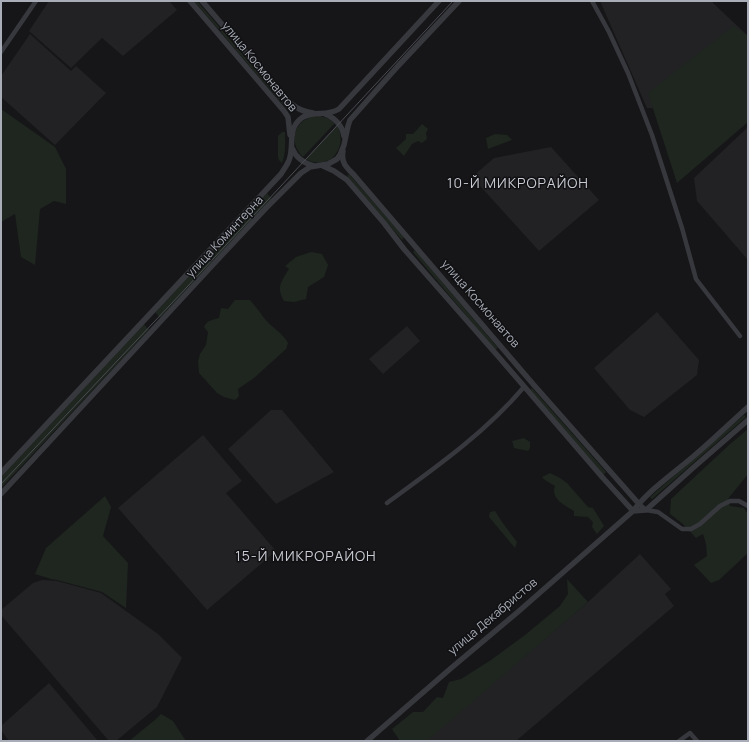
<!DOCTYPE html>
<html>
<head>
<meta charset="utf-8">
<style>
	body { margin:0 }
	#map { position:relative; width:749px; height:742px; overflow:hidden; background:#161618; font-family:Manrope,sans-serif }
	canvas { display:block }
	.frame { position:absolute; inset:0; border:2px solid #a8adb8; pointer-events:none }
</style>
</head>
<body>
<div id="map">
<canvas width="749" height="742"></canvas>
<div class="frame"></div>
</div>
<script>
const g = document.querySelector('canvas').getContext('2d');
g.lineJoin = 'round';
function fill(path, color) {
  g.fillStyle = color;
  g.fill(path, 'evenodd');
}
function strokePath(path, color, width, dash) {
  g.strokeStyle = color;
  g.lineWidth = width;
  g.lineCap = dash ? 'butt' : 'round';
  g.setLineDash(dash || []);
  g.stroke(path);
}
function write(font, color, halo, rows, align = 'center') {
  g.font = font + ' Manrope,sans-serif';
  g.lineWidth = 3;
  g.setLineDash([]);
  g.textBaseline = 'middle';
  g.strokeStyle = halo;
  g.fillStyle = color;
  for (const [text, x, y, turn = 0] of rows) {
    g.save();
    g.translate(x, y);
    g.rotate((+turn || 0) * Math.PI / 180);
    g.textAlign = isNaN(turn) ? turn : align;
    if (halo) g.strokeText(text, 0, 0);
    g.fillText(text, 0, 0);
    g.restore();
  }
}
fill(new Path2D(`
	M 49,1 L 169,1 L 177,10 L 123,56 L 102,38 L 71,68 L 29,31 Z
	M 600,1 L 711,1 L 748,36 L 748,50 L 671,109 L 647,108 Z
	M 30,34 L 71,71 L 76,66 L 106,93 L 55,145 L 1,97 L 1,76 Z
	M 748,127 L 748,260 L 697,201 L 694,178 Z
	M 551,147 L 599,200 L 539,251 L 472,177 L 494,158 Z
	M 657,312 L 699,360 L 697,375 L 644,417 L 630,410 L 594,368 Z
	M 407,326 L 420,341 L 383,374 L 369,359 Z
	M 271,410 L 282,410 L 334,472 L 276,504 L 228,449 Z
	M 203,435 L 242,481 L 226,493 L 276,551 L 207,610 L 118,508 Z
	M 640,554 L 671,589 L 665,594 L 674,606 L 516,741 L 425,741 L 588,602 Z
	M 42,580 L 57,581 L 101,593 L 158,634 L 182,658 L 157,707 L 116,741 L 109,741 L 1,615 L 1,610 L 33,583 Z
	M 49,683 L 98,741 L 9,741 L 6,737 L 1,730 L 1,726 Z`), '#222225');
fill(new Path2D(`
	M 194,1 L 197,1 L 292,112 L 290,113 Z
	M 733,26 L 748,36 L 748,122 L 677,183 L 648,93 Z
	M 1,109 L 55,147 L 66,169 L 66,204 L 54,201 L 40,209 L 35,265 L 21,257 L 15,214 L 1,222 Z
	M 320,116 L 327,118 L 335,123 L 303,157 C 286,140 296,116 320,116 Z
	M 422,124 L 428,129 L 426,133 L 427,139 L 422,143 L 418,141 L 412,144 L 404,156 L 396,148 L 406,139 L 406,134 L 413,134 Z
	M 337,125 C 349,148 329,172 306,159 Z
	M 282,132 L 285,132 C 285,143 286,153 282,163 L 279,160 L 278,157 L 278,136 Z
	M 495,134 L 507,135 L 512,140 L 488,149 L 486,138 Z
	M 349,174 L 404,237 L 402,240 L 347,176 Z
	M 267,193 L 272,199 L 160,318 L 155,312 Z
	M 415,250 L 498,348 L 495,350 L 413,252 Z
	M 311,252 L 322,254 L 328,265 L 324,277 L 308,287 L 306,299 L 294,302 L 284,301 C 276,287 281,282 289,269 L 285,266 L 296,257 Z
	M 235,300 L 250,300 C 255,306 260,312 264,318 C 271,327 283,333 288,343 L 286,349 L 254,378 L 238,389 L 239,396 L 235,400 L 224,397 L 217,393 L 199,373 L 198,361 L 200,354 L 206,345 L 208,332 L 204,327 C 207,320 212,320 219,318 L 221,308 L 228,309 L 231,305 Z
	M 144,324 L 149,330 L 1,488 L 1,477 Z
	M 532,388 L 606,472 L 603,475 L 530,390 Z
	M 744,415 L 746,417 L 652,499 L 650,497 Z
	M 748,429 L 748,474 L 728,499 L 730,506 L 744,508 L 748,514 L 748,553 L 719,580 L 711,583 L 694,565 L 707,556 L 706,544 L 703,534 L 696,538 L 683,524 L 670,514 L 671,499 L 729,445 Z
	M 524,438 L 530,442 L 530,448 L 528,451 L 514,448 L 512,441 Z
	M 550,473 L 560,478 L 567,483 L 588,507 L 593,508 L 604,526 L 597,534 L 592,527 L 593,522 L 588,517 L 574,516 L 574,511 C 566,506 550,499 555,486 L 545,480 L 542,477 Z
	M 105,496 L 111,507 L 103,536 L 128,563 L 126,608 L 102,592 L 57,580 L 51,579 L 35,574 L 46,548 Z
	M 495,511 L 502,522 L 517,542 L 515,548 L 489,517 L 490,512 Z
	M 567,579 L 588,602 L 427,741 L 400,741 L 392,729 L 413,712 L 423,712 L 437,697 L 443,698 L 449,682 L 461,679 L 491,660 L 525,635 L 560,606 L 568,594 Z
	M 161,714 L 173,721 L 186,741 L 129,741 L 156,719 Z`), '#1e261f');
strokePath(new Path2D(`
	M 592,1 L 609,32 L 628,73 L 652,135 L 682,228 L 696,279 L 740,336
	M 1,52 L 36,1
	M 387,503 C 435,468 485,433 524,387
	M 639,504 L 646,510 L 658,512 L 682,529 L 691,529 L 700,524 L 720,506 L 730,501 L 739,501 L 748,506
	M 679,741 L 690,733 L 697,741`), '#37383d', 4.5);
strokePath(new Path2D(`
	M 190,1 L 284,111 L 288,117 L 290,135
	M 202,1 L 287,100 C 296,108 301,111 313,113
	M 325,114 C 335,118 342,125 344,136
	M 292,148 C 296,158 303,163 314,166
	M 343,151 C 341,163 346,167 354,175 L 533,384 L 639,504
	M 323,166 L 334,171 L 347,180 L 384,223 L 404,249 L 497,355 L 603,478 L 633,511
	M 1,473 L 281,174 C 284,169 289,163 290,157 C 294,142 287,128 303,117 C 315,110 326,117 339,109 L 439,1
	M 1,494 L 222,255 L 266,208 L 301,173 L 310,167 L 328,164 L 337,159 L 340,155 L 344,145 L 348,126 L 350,120 L 398,66 L 459,1
	M 633,511 L 646,510 L 694,467 L 748,420
	M 367,741 L 450,669 L 519,611 L 633,511 C 650,489 674,473 695,455 C 713,440 730,423 748,407`), '#37383d', 5.5);
strokePath(new Path2D(`
	M 1,484 L 187,287 L 453,1`), '#4a4c52', 1);
write('12px', '#a8adb8', '#111113', [
	["улица Космонавтов",259,67,51],
	["улица Коминтерна",225,237,-47],
	["улица Космонавтов",480,304,49],
	["улица Декабристов",493,617,-40]
]);
g.letterSpacing = '1px';
write('14px', '#c9ccd4', '#111113', [
	["10-Й МИКРОРАЙОН",518,184],
	["15-Й МИКРОРАЙОН",306,557]
]);
g.letterSpacing = '0px';
</script>
</body>
</html>
